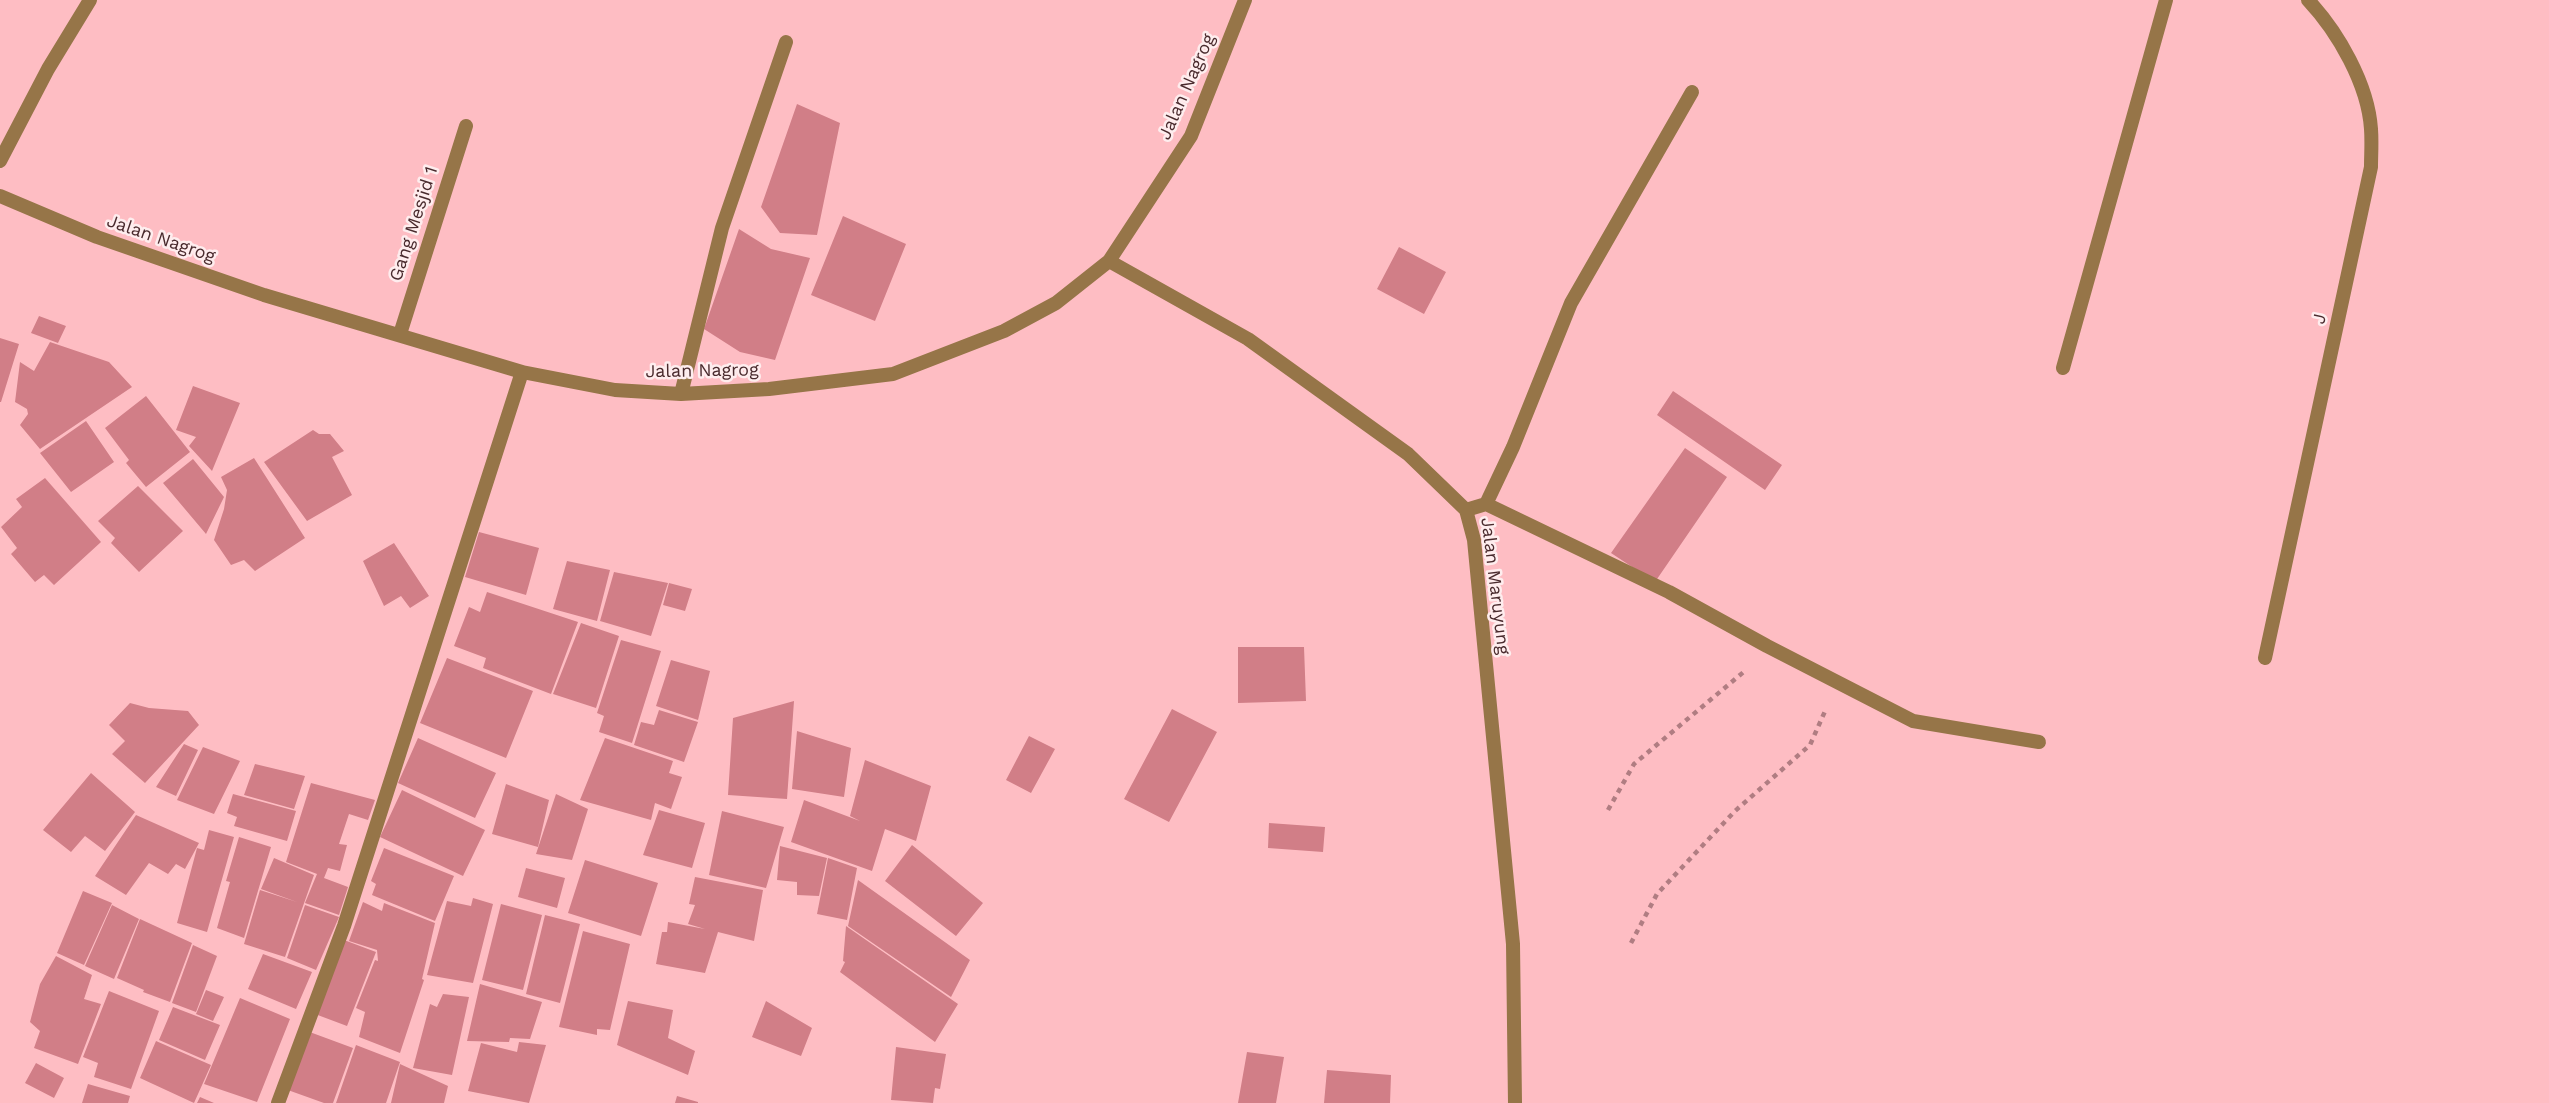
<!DOCTYPE html>
<html>
<head>
<meta charset="utf-8">
<style>
	body { margin:0 }
	canvas { display:block; background:#febdc3 }
</style>
</head>
<body>
<canvas width="2549" height="1103"></canvas>
<script>
const g = document.querySelector('canvas').getContext('2d');
g.lineJoin = 'round';
function fill(path, color) {
  g.fillStyle = color;
  g.fill(path, 'evenodd');
}
function strokePath(path, color, width, dash) {
  g.strokeStyle = color;
  g.lineWidth = width;
  g.lineCap = dash ? 'butt' : 'round';
  g.setLineDash(dash || []);
  g.stroke(path);
}
function write(font, color, halo, rows, align = 'center') {
  g.font = font + ' "Work Sans",sans-serif';
  g.lineWidth = 5;
  g.setLineDash([]);
  g.textBaseline = 'middle';
  g.strokeStyle = halo;
  g.fillStyle = color;
  for (const [text, x, y, turn = 0] of rows) {
    g.save();
    g.translate(x, y);
    g.rotate((+turn || 0) * Math.PI / 180);
    g.textAlign = isNaN(turn) ? turn : align;
    if (halo) g.strokeText(text, 0, 0);
    g.fillText(text, 0, 0);
    g.restore();
  }
}
fill(new Path2D(`
	M 797,104 L 840,123 L 817,235 L 780,233 L 761,207 Z
	M 843,216 L 906,244 L 875,321 L 811,295 Z
	M 739,229 L 771,249 L 810,258 L 775,360 L 740,352 L 704,329 Z
	M 1399,247 L 1446,272 L 1424,314 L 1377,289 Z
	M 39,316 L 66,326 L 58,343 L 31,333 Z
	M 0,338 L 19,344 L 1,402 L 0,402 Z
	M 50,342 L 109,362 L 132,387 L 40,449 L 20,425 L 28,414 L 27,409 L 15,402 L 20,362 L 34,371 Z
	M 193,386 L 240,403 L 212,471 L 189,446 L 196,437 L 176,430 Z
	M 1673,391 L 1782,465 L 1765,490 L 1657,415 Z
	M 146,396 L 190,452 L 146,487 L 126,463 L 129,460 L 105,428 Z
	M 86,421 L 114,462 L 71,492 L 40,453 Z
	M 313,430 L 319,434 L 330,434 L 344,451 L 332,457 L 352,495 L 307,521 L 264,462 Z
	M 1685,448 L 1727,477 L 1655,582 L 1611,553 Z
	M 254,458 L 305,538 L 255,571 L 244,560 L 231,565 L 214,540 L 224,509 L 227,490 L 221,477 Z
	M 193,459 L 224,497 L 206,534 L 163,483 Z
	M 45,478 L 101,542 L 54,585 L 44,575 L 35,582 L 11,554 L 17,548 L 1,527 L 22,507 L 16,499 Z
	M 138,486 L 183,531 L 139,572 L 111,543 L 115,538 L 98,521 Z
	M 479,532 L 539,548 L 526,595 L 465,577 Z
	M 394,543 L 429,596 L 410,608 L 401,596 L 384,606 L 363,561 Z
	M 567,561 L 610,570 L 597,621 L 553,609 Z
	M 614,572 L 668,583 L 651,636 L 600,621 Z
	M 669,583 L 692,589 L 685,611 L 663,605 Z
	M 487,592 L 578,622 L 551,694 L 483,668 L 486,658 L 454,646 L 469,607 L 480,612 Z
	M 581,623 L 619,636 L 596,708 L 553,694 Z
	M 621,640 L 661,651 L 632,743 L 599,732 L 604,716 L 597,713 Z
	M 1238,647 L 1304,647 L 1306,701 L 1238,703 Z
	M 447,658 L 533,691 L 506,758 L 420,723 Z
	M 671,660 L 710,671 L 698,720 L 656,706 Z
	M 794,701 L 787,799 L 728,795 L 733,718 Z
	M 130,703 L 149,708 L 188,711 L 199,725 L 145,783 L 112,754 L 125,741 L 109,725 Z
	M 1172,709 L 1217,732 L 1169,822 L 1124,799 Z
	M 659,710 L 698,722 L 684,762 L 634,745 L 641,722 L 654,725 Z
	M 797,731 L 851,748 L 844,797 L 792,789 Z
	M 1029,736 L 1055,749 L 1031,793 L 1006,780 Z
	M 418,738 L 496,773 L 475,818 L 398,783 Z
	M 605,738 L 673,761 L 669,773 L 682,777 L 671,809 L 655,803 L 651,820 L 580,800 Z
	M 184,744 L 198,750 L 176,796 L 156,787 Z
	M 203,747 L 240,761 L 214,814 L 177,800 Z
	M 865,760 L 931,786 L 916,841 L 885,829 L 872,871 L 791,842 L 804,800 L 860,821 L 850,816 Z
	M 255,764 L 305,776 L 294,809 L 244,795 Z
	M 91,773 L 135,812 L 105,851 L 85,836 L 71,852 L 43,830 Z
	M 311,783 L 375,800 L 368,820 L 349,814 L 339,844 L 347,845 L 340,871 L 328,868 L 324,878 L 348,887 L 339,915 L 305,903 L 317,874 L 286,862 Z
	M 506,784 L 549,800 L 538,847 L 492,834 Z
	M 402,790 L 485,830 L 463,876 L 380,837 Z
	M 233,794 L 296,811 L 287,841 L 234,826 L 237,817 L 227,813 Z
	M 556,794 L 588,809 L 572,860 L 536,854 Z
	M 659,810 L 705,823 L 692,868 L 643,855 Z
	M 722,811 L 784,827 L 766,888 L 709,875 Z
	M 136,815 L 199,843 L 185,869 L 176,864 L 168,874 L 149,863 L 126,895 L 95,876 Z
	M 1269,823 L 1325,827 L 1323,852 L 1268,848 Z
	M 209,830 L 234,837 L 207,932 L 177,923 L 197,848 L 204,850 Z
	M 239,837 L 271,847 L 244,938 L 217,928 L 230,882 L 226,881 Z
	M 912,845 L 983,903 L 956,936 L 885,881 Z
	M 780,846 L 827,858 L 819,896 L 797,895 L 797,882 L 777,880 Z
	M 384,848 L 454,876 L 435,921 L 372,895 L 376,884 L 371,881 Z
	M 274,858 L 314,875 L 285,957 L 244,944 L 260,890 L 297,902 L 261,889 Z
	M 828,858 L 857,868 L 847,920 L 817,914 Z
	M 585,860 L 658,883 L 641,936 L 568,913 Z
	M 526,868 L 565,878 L 557,908 L 518,897 Z
	M 695,877 L 763,890 L 754,941 L 718,932 L 705,973 L 656,964 L 662,932 L 667,932 L 668,922 L 705,929 L 688,924 L 695,905 L 689,904 Z
	M 858,880 L 970,960 L 951,997 L 848,926 Z
	M 83,891 L 112,903 L 84,965 L 57,953 Z
	M 473,898 L 493,904 L 473,983 L 427,975 L 447,901 L 471,906 Z
	M 363,902 L 382,911 L 384,903 L 435,923 L 422,979 L 424,980 L 400,1053 L 359,1037 L 365,1012 L 356,1008 L 375,960 L 378,961 L 377,950 L 349,941 Z
	M 501,904 L 542,915 L 523,990 L 482,980 Z
	M 112,905 L 139,919 L 114,979 L 85,966 Z
	M 305,905 L 339,917 L 316,970 L 287,958 Z
	M 545,915 L 580,924 L 560,1003 L 526,994 Z
	M 140,919 L 192,943 L 170,1002 L 143,992 L 144,990 L 117,978 Z
	M 846,926 L 958,1004 L 935,1042 L 840,972 L 845,962 L 843,961 Z
	M 583,931 L 630,944 L 610,1030 L 597,1029 L 597,1035 L 559,1027 Z
	M 344,940 L 376,952 L 347,1026 L 315,1014 Z
	M 193,945 L 217,956 L 196,1012 L 172,1003 Z
	M 263,954 L 312,972 L 296,1009 L 248,989 Z
	M 56,956 L 92,975 L 84,999 L 101,1004 L 78,1064 L 34,1048 L 40,1031 L 30,1022 L 40,984 Z
	M 480,984 L 542,1002 L 530,1039 L 510,1038 L 509,1042 L 467,1041 Z
	M 206,990 L 224,997 L 213,1021 L 196,1014 Z
	M 109,991 L 159,1011 L 131,1089 L 94,1077 L 98,1063 L 83,1057 Z
	M 443,994 L 469,997 L 452,1075 L 413,1068 L 430,1004 L 437,1007 Z
	M 240,998 L 290,1019 L 257,1102 L 204,1084 Z
	M 628,1001 L 673,1010 L 668,1038 L 695,1051 L 688,1075 L 617,1045 Z
	M 766,1001 L 812,1028 L 801,1056 L 752,1037 Z
	M 173,1007 L 220,1025 L 205,1060 L 159,1040 Z
	M 307,1031 L 353,1048 L 333,1103 L 324,1103 L 285,1089 Z
	M 156,1041 L 211,1065 L 194,1103 L 140,1078 Z
	M 519,1042 L 546,1045 L 529,1103 L 468,1091 L 481,1043 L 517,1052 Z
	M 356,1045 L 400,1062 L 386,1103 L 336,1103 Z
	M 896,1047 L 946,1054 L 940,1089 L 935,1088 L 933,1103 L 891,1100 Z
	M 1247,1052 L 1284,1057 L 1276,1103 L 1238,1103 Z
	M 36,1063 L 64,1078 L 54,1098 L 25,1083 Z
	M 400,1064 L 448,1086 L 444,1103 L 391,1103 Z
	M 1327,1070 L 1391,1075 L 1390,1103 L 1324,1103 Z
	M 88,1084 L 130,1096 L 128,1103 L 82,1103 Z
	M 677,1096 L 698,1102 L 698,1103 L 675,1103 Z
	M 200,1097 L 214,1103 L 197,1103 Z`), '#d17e87');
strokePath(new Path2D(`
	M 1608,810 L 1634,764 L 1746,670
	M 1631,943 L 1657,894 L 1735,811 L 1810,745 L 1826,709`), '#b07d82', 4.5, [5, 5]);
strokePath(new Path2D(`
	M 1486,504 L 1513,447 L 1571,303 L 1692,92
	M 1466,510 L 1486,504 L 1669,592 L 1767,646 L 1913,721 L 2039,742`), '#967548', 14);
strokePath(new Path2D(`
	M 0,161 L 48,69 L 90,0
	M 0,196 L 97,237 L 264,295 L 522,372 L 615,390 L 681,394 L 769,389 L 893,374 L 1004,331 L 1056,303 L 1109,261 L 1191,136 L 1245,0
	M 1109,261 L 1248,339 L 1408,454 L 1466,510 L 1474,540 L 1513,944 L 1515,1103
	M 400,334 L 466,126
	M 2063,368 L 2166,0
	M 681,394 L 722,228 L 786,42
	M 2265,658 L 2371,167 C 2371,155 2372,142 2371,129 C 2368,84 2338,32 2308,0
	M 278,1103 L 344,926 L 522,372`), '#967548', 14);
write('18px', '#492a2d', '#feedee', [
	["Jalan Nagrog",1187,87,-66],
	["Gang Mesjid 1",414,224,-72],
	["Jalan Nagrog",161,239,19],
	["J",2320,319,-78],
	["Jalan Nagrog",702,371,-1],
	["Jalan Maruyung",1495,586,83]
]);
</script>
</body>
</html>
